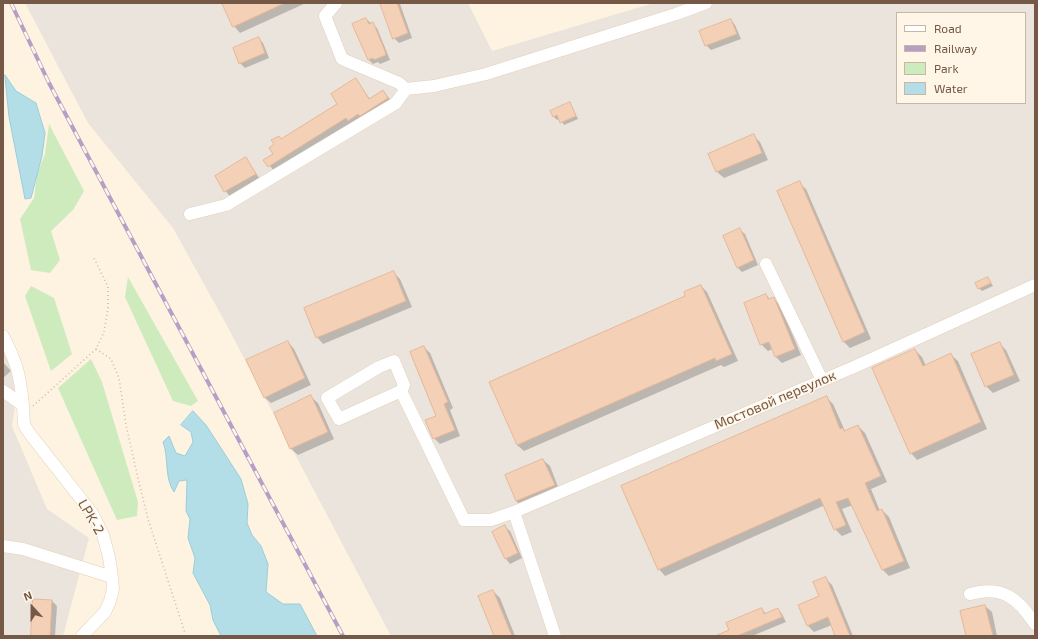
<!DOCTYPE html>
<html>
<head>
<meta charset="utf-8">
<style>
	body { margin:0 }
	#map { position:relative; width:1038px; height:639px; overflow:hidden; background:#fdf3e0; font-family:"Exo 2",sans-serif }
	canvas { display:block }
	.frame { position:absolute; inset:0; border:4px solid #755846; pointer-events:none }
	.legend { position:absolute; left:896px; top:12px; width:130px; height:92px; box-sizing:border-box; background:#fff6e7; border:1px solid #c8b7a7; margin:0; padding:5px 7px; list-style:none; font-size:12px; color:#755846 }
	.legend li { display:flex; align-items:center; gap:8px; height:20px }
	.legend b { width:20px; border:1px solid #c8b7a7 }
	.north { position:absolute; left:12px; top:587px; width:40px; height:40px; -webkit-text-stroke:3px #fff6e7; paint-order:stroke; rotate:339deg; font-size:11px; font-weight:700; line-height:16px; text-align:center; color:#755846 }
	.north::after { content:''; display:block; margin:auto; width:14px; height:18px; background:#755846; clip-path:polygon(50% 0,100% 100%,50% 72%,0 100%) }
</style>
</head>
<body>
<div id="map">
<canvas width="1038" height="639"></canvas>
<div class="frame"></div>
<ul class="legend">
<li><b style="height:5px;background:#fff"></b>Road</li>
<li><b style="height:5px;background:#b59fc6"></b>Railway</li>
<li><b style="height:11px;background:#ceebbe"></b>Park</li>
<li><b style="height:11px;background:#b4dee7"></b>Water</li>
</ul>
<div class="north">N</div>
</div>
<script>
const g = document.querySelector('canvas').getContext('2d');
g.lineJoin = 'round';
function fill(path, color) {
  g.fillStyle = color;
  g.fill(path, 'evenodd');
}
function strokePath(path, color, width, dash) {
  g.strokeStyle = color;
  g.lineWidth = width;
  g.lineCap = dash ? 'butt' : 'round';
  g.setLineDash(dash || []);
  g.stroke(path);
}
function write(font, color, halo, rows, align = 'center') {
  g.font = font + ' "Exo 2",sans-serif';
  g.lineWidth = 3;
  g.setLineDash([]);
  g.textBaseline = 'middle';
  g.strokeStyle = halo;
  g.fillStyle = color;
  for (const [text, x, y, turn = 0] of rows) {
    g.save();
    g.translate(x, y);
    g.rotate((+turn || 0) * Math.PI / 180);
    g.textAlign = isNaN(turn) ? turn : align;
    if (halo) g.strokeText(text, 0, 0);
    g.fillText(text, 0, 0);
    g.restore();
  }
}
fill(new Path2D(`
	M 25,3 L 468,3 L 492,51 L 654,3 L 1035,3 L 1035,636 L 391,636 L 225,322 L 173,228 L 88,123 ZM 897,13 L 1025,13 L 1025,103 L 897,103 Z
	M 3,330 L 21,370 L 12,426 L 47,509 L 89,538 L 63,636 L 3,636 Z`), '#ebe4dc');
fill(new Path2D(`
	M 49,124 L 84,191 L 73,210 L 51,231 L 60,260 L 50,273 L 31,270 L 20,219 L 34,198 L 37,174 L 45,154 Z
	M 128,277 L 198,401 L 191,406 L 173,401 L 125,297 Z
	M 31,286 L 54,298 L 72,354 L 51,371 L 25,296 Z
	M 91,359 L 102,382 L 138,502 L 137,516 L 117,520 L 58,388 Z`), '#ceebbe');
const water = new Path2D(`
	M 5,75 L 16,91 L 36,103 L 45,133 L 42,156 L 31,198 L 25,199 L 9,117 Z
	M 193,411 L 206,425 L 241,479 L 248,504 L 247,523 L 252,535 L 261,546 L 268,564 L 266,592 L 283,604 L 300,604 L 317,636 L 221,636 L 213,620 L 210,605 L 193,573 L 195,558 L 188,538 L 190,519 L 186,511 L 187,480 L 179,481 L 174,492 C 164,477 169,458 163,442 L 169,436 L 176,453 L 185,456 L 193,442 L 191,432 L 181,425 Z`);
fill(water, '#b4dee7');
strokePath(water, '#99cdd9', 1);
fill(new Path2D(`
	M 223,3 L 306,3 L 240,33 L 234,26 Z
	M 385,3 L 400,4 L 412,38 L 399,43 L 394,38 Z
	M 366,19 L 377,28 L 390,60 L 380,64 L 378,62 L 373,64 L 368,59 Z
	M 731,20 L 735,25 L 741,39 L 711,50 L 706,45 Z
	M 258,38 L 263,43 L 269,58 L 245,68 L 240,63 Z
	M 356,80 L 370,99 L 383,91 L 394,104 L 275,172 L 265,160 L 274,154 L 282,140 L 338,104 Z
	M 570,103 L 578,119 L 564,125 L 560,118 L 557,120 L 554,117 Z
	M 753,135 L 760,142 L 768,160 L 724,178 L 717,172 L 710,154 Z
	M 246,159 L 260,179 L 230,197 L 216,177 Z
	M 799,183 L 806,189 L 871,339 L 850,348 L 843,341 Z
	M 740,230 L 745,234 L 758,265 L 742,272 L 737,267 Z
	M 394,273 L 400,279 L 412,307 L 323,344 L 317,337 Z
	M 988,278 L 993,286 L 982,291 L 979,288 Z
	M 701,286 L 707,292 L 738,361 L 724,367 L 721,365 L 524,451 L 517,445 L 687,296 Z
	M 766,295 L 770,299 L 773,298 L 780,305 L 801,355 L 782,363 L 775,356 L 773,349 L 768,351 L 761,344 Z
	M 288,342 L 294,349 L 311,385 L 271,403 L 264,397 Z
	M 999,343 L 1006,350 L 1020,381 L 993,393 L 986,386 Z
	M 424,347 L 430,353 L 453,408 L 450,410 L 460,436 L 440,444 L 434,438 L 438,416 Z
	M 915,350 L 922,357 L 926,366 L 951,355 L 958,361 L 987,429 L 917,460 L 911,453 Z
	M 3,362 L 11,371 L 3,378 Z
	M 311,397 L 318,403 L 334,439 L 298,455 L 291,449 L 275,413 Z
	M 826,397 L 833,404 L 845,431 L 858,426 L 865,433 L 887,482 L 871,489 L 880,511 L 882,510 L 889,517 L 910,568 L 889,576 L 883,570 L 853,505 L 842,509 L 852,532 L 842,536 L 835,529 L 825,505 L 665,576 L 659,569 Z
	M 543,460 L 550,466 L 560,492 L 523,507 L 516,501 Z
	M 505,527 L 510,531 L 522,558 L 510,564 L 506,559 L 493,532 Z
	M 825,578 L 832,585 L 853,636 L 836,636 L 832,625 L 814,632 L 808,626 L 799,605 L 820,596 Z
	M 493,591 L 500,598 L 515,636 L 495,636 Z
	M 52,601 L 57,606 L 55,636 L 32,636 Z
	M 985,606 L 992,612 L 997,636 L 967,636 Z
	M 762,609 L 766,614 L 778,609 L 782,614 L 786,622 L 752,636 L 727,636 L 730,631 Z`), '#0003');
const building = new Path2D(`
	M 222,3 L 285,3 L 233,27 Z
	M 380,3 L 397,3 L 408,33 L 393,39 Z
	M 366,18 L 369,24 L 373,22 L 385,51 L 386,55 L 374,60 L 373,58 L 368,60 L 352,24 Z
	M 731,19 L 737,34 L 705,46 L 699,31 Z
	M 259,37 L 265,53 L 239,64 L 233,48 Z
	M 356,78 L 369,99 L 383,90 L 388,98 L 360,116 L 358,114 L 348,121 L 346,118 L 268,167 L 263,160 L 273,154 L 269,148 L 274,144 L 271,140 L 279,136 L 281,139 L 337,104 L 331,94 Z
	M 570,102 L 576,116 L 560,123 L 557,115 L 553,117 L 550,111 Z
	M 754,134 L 762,153 L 716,172 L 708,154 Z
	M 246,157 L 256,174 L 224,192 L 215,176 Z
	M 800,181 L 865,332 L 843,342 L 777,191 Z
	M 740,228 L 754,260 L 737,268 L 723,236 Z
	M 394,271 L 406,301 L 316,338 L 304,308 Z
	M 988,277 L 991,283 L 978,289 L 975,283 Z
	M 701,285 L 732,354 L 716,361 L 715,358 L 517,445 L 489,382 L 685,296 L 684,292 Z
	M 766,294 L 768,299 L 774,297 L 795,349 L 775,357 L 769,342 L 760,345 L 744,303 Z
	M 288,341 L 305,378 L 264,398 L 246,360 Z
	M 1000,342 L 1014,375 L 985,387 L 971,354 Z
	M 424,346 L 448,402 L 444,404 L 455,430 L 433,439 L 425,420 L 436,416 L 410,352 Z
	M 915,349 L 923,366 L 951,353 L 981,422 L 910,454 L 872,368 Z
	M 311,395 L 328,432 L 290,449 L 274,413 Z
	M 827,396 L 840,429 L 843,428 L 844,431 L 858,425 L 881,476 L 865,483 L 877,511 L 882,509 L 904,561 L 882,570 L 848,498 L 836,502 L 846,525 L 834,530 L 820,498 L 658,570 L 621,486 Z
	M 543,459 L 555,485 L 516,501 L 505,475 Z
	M 505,525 L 518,553 L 505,559 L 492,532 Z
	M 826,577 L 835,599 L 850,636 L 835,636 L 828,617 L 807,626 L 798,605 L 819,596 L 813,582 Z
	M 493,590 L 512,636 L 494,636 L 478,596 Z
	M 33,599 L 52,600 L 50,636 L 31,636 Z
	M 985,605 L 993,636 L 966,636 L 960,611 Z
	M 762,608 L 764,614 L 778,608 L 782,617 L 737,636 L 715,636 L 729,630 L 726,623 Z`);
fill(building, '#f4d1b6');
strokePath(building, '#e7b896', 1);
const minor = new Path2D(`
	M 336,3 L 325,16 L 342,59 L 399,83 L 406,89
	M 190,214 L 226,205 L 396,103 L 406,89 L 434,86 L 486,74 L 676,14 L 706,3
	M 766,264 L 822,380
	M 3,336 C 17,362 20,376 23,405
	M 3,391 L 23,405 L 24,425 L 30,434 L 92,513 L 103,535 L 109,557 L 112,577 L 113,589 L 110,601 L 105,612 L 82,636
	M 401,391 L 339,419 L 327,398 L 379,367 L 394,361 L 404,385 L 401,391 L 464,520 L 491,520 L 514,512 L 854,367 L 1035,285
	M 514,512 L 555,636
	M 3,546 L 23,549 L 112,577
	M 970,594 C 1002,585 1018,598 1035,624`);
strokePath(minor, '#e1cfbb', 13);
strokePath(new Path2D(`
	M 96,349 L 111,359 L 119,378 L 126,425 L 137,474 L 148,519 L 185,633
	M 33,406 L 96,349 L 104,332 L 108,308 L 108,287 L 94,258`), '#d8b49a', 1.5, [1, 3]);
strokePath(minor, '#fff', 12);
const rail = new Path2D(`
	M 11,3 L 49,83 L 343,636`);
strokePath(rail, '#b59fc6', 4);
strokePath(rail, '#fff6e7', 2.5, [8]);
write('14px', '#755846', '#fff6e7', [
	["Мостовой переулок",775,400,-23],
	["LPK-2",91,517,60]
]);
</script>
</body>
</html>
